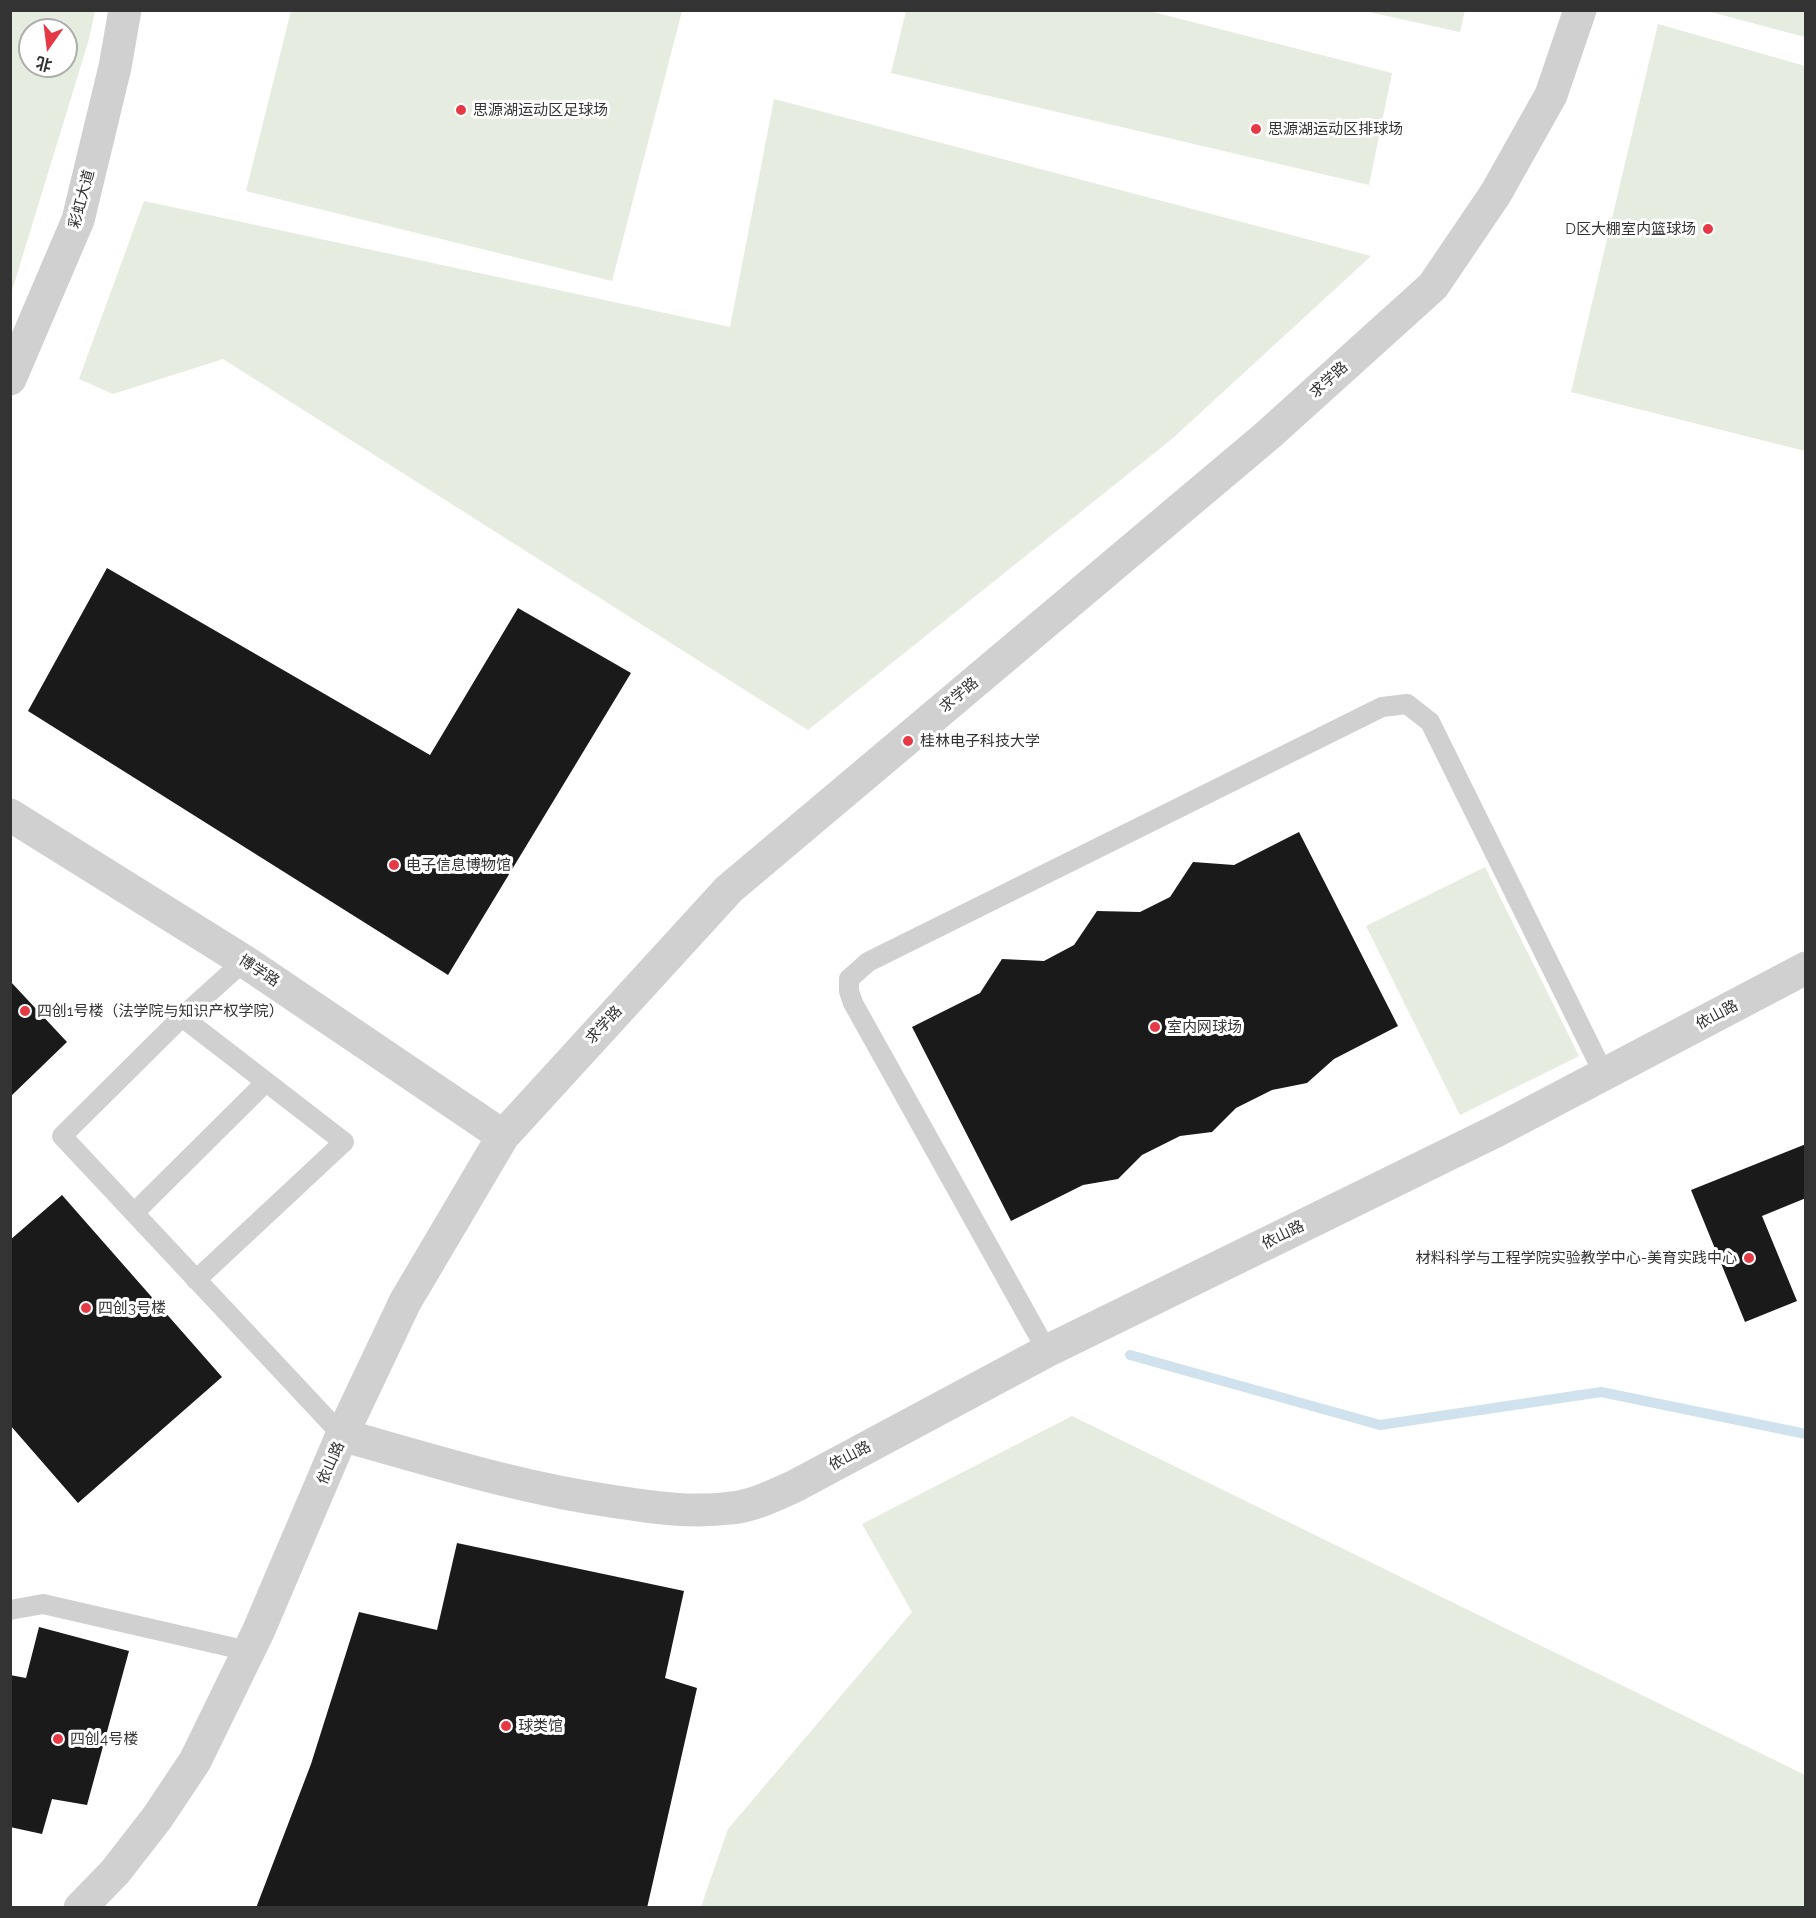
<!DOCTYPE html>
<html>
<head>
<meta charset="utf-8">
<style>
	body { margin:0 }
	#map { position:relative; width:1816px; height:1918px; overflow:hidden; background:#fff; font-family:Raleway,"Noto Sans SC",sans-serif }
	canvas { display:block }
	.frame { position:absolute; inset:0; border:12px solid #333; pointer-events:none }
	.north { position:absolute; left:18px; top:18px; width:60px; height:60px; box-sizing:border-box; background:#fff; border:2px solid #adadad; border-radius:50%; rotate:194deg; font-size:16px; font-weight:700; line-height:24px; text-align:center; color:#333 }
	.north::after { content:''; display:block; margin:auto; width:21px; height:27px; background:#e63946; clip-path:polygon(50% 0,100% 100%,50% 72%,0 100%) }
</style>
</head>
<body>
<div id="map">
<canvas width="1816" height="1918"></canvas>
<div class="frame"></div>
<div class="north">北</div>
</div>
<script>
const g = document.querySelector('canvas').getContext('2d');
g.lineJoin = 'round';
function fill(path, color) {
  g.fillStyle = color;
  g.fill(path, 'evenodd');
}
function strokePath(path, color, width, dash) {
  g.strokeStyle = color;
  g.lineWidth = width;
  g.lineCap = dash ? 'butt' : 'round';
  g.setLineDash(dash || []);
  g.stroke(path);
}
function write(font, color, halo, rows, align = 'center') {
  g.font = font + ' Raleway,"Noto Sans SC",sans-serif';
  g.lineWidth = 6;
  g.setLineDash([]);
  g.textBaseline = 'middle';
  g.strokeStyle = halo;
  g.fillStyle = color;
  for (const [text, x, y, turn = 0] of rows) {
    g.save();
    g.translate(x, y);
    g.rotate((+turn || 0) * Math.PI / 180);
    g.textAlign = isNaN(turn) ? turn : align;
    if (halo) g.strokeText(text, 0, 0);
    g.fillText(text, 0, 0);
    g.restore();
  }
}
fill(new Path2D(`
	M 11,10 L 95,11 L 89,39 L 11,294 ZM 30,30 L 66,30 L 66,66 L 30,66 Z
	M 1145,10 L 1392,73 L 1369,185 L 891,73 L 906,11 Z
	M 291,11 L 682,11 L 612,281 L 246,191 Z
	M 1364,11 L 1465,10 L 1465,11 L 1460,32 Z
	M 1707,11 L 1805,11 L 1805,37 Z
	M 1658,24 L 1805,66 L 1805,451 L 1571,392 Z
	M 774,99 L 1371,256 L 1173,438 L 808,730 L 223,359 L 113,394 L 79,379 L 144,201 L 730,327 Z
	M 1485,867 L 1579,1056 L 1460,1115 L 1366,926 Z
	M 1072,1416 L 1805,1775 L 1805,1907 L 701,1907 L 728,1829 L 912,1612 L 862,1524 Z`), '#e6ecdf');
strokePath(new Path2D(`
	M 1130,1355 L 1380,1425 L 1601,1392 L 1806,1434`), '#cfe2ee', 10);
fill(new Path2D(`
	M 107,568 L 430,755 L 518,608 L 631,673 L 448,975 L 28,711 Z
	M 1299,832 L 1398,1026 L 1334,1059 L 1307,1083 L 1272,1090 L 1236,1108 L 1212,1132 L 1180,1136 L 1142,1155 L 1118,1179 L 1083,1185 L 1011,1221 L 912,1027 L 980,993 L 1002,959 L 1044,961 L 1074,945 L 1097,911 L 1140,912 L 1170,897 L 1193,862 L 1234,865 Z
	M 10,981 L 67,1042 L 10,1097 Z
	M 1806,1144 L 1806,1198 L 1762,1216 L 1797,1301 L 1745,1322 L 1691,1190 Z
	M 62,1195 L 222,1377 L 78,1503 L 10,1425 L 10,1240 Z
	M 457,1543 L 684,1591 L 665,1678 L 697,1688 L 647,1908 L 256,1908 L 311,1764 L 359,1612 L 437,1630 Z
	M 39,1627 L 129,1651 L 87,1805 L 52,1799 L 42,1834 L 10,1827 L 10,1675 L 26,1678 Z`), '#1a1a1a');
strokePath(new Path2D(`
	M 244,961 L 182,1017 L 62,1136 L 342,1435
	M 182,1017 L 344,1142 L 196,1280
	M 134,1213 L 266,1082
	M 1047,1351 L 853,1003 L 849,991 L 849,979 L 868,962 L 1382,707 L 1407,704 L 1430,722 L 1604,1074
	M 10,1610 L 43,1604 L 248,1651`), '#d0d0d0', 20);
strokePath(new Path2D(`
	M 10,379 L 78,220 L 115,67 L 125,10
	M 10,815 L 244,961 L 503,1136
	M 342,1435 C 434,1461 523,1489 617,1502 C 656,1508 692,1513 731,1508 C 753,1506 775,1495 795,1486 L 1047,1351 L 1498,1130 L 1806,968
	M 80,1908 L 115,1872 L 157,1818 L 195,1761 L 258,1632 L 342,1435 L 405,1302 L 503,1136 L 729,889 L 1268,435 L 1433,286 L 1496,193 L 1551,95 L 1580,10`), '#d0d0d0', 33);
for (const [x, y, r, color] of [
	[461,110,6,"#e63946"],
	[1256,129,6,"#e63946"],
	[1708,229,6,"#e63946"],
	[908,741,6,"#e63946"],
	[394,865,6,"#e63946"],
	[25,1011,6,"#e63946"],
	[1155,1027,6,"#e63946"],
	[1749,1258,6,"#e63946"],
	[86,1308,6,"#e63946"],
	[506,1726,6,"#e63946"],
	[58,1739,6,"#e63946"]
]) {
  const dot = new Path2D();
  dot.arc(x, y, r, 0, 2 * Math.PI);
  g.fillStyle = color;
  g.fill(dot);
  strokePath(dot, '#fff', 2);
}
write('15px', '#333', '#fff', [
	["思源湖运动区足球场",473,110],
	["思源湖运动区排球场",1268,129],
	["D区大棚室内篮球场",1696,229,"right"],
	["桂林电子科技大学",920,741],
	["电子信息博物馆",406,865],
	["四创1号楼（法学院与知识产权学院）",37,1011],
	["室内网球场",1167,1027],
	["材料科学与工程学院实验教学中心-美育实践中心",1737,1258,"right"],
	["四创3号楼",98,1308],
	["球类馆",518,1726],
	["四创4号楼",70,1739]
], 'left');
write('15px', '#333', '#fff', [
	["彩虹大道",82,199,-75],
	["求学路",1329,380,-42],
	["求学路",959,695,-40],
	["博学路",259,971,33],
	["依山路",1717,1015,-28],
	["求学路",604,1025,-47],
	["依山路",1283,1235,-26],
	["依山路",850,1456,-28],
	["依山路",331,1463,-66]
]);
</script>
</body>
</html>
